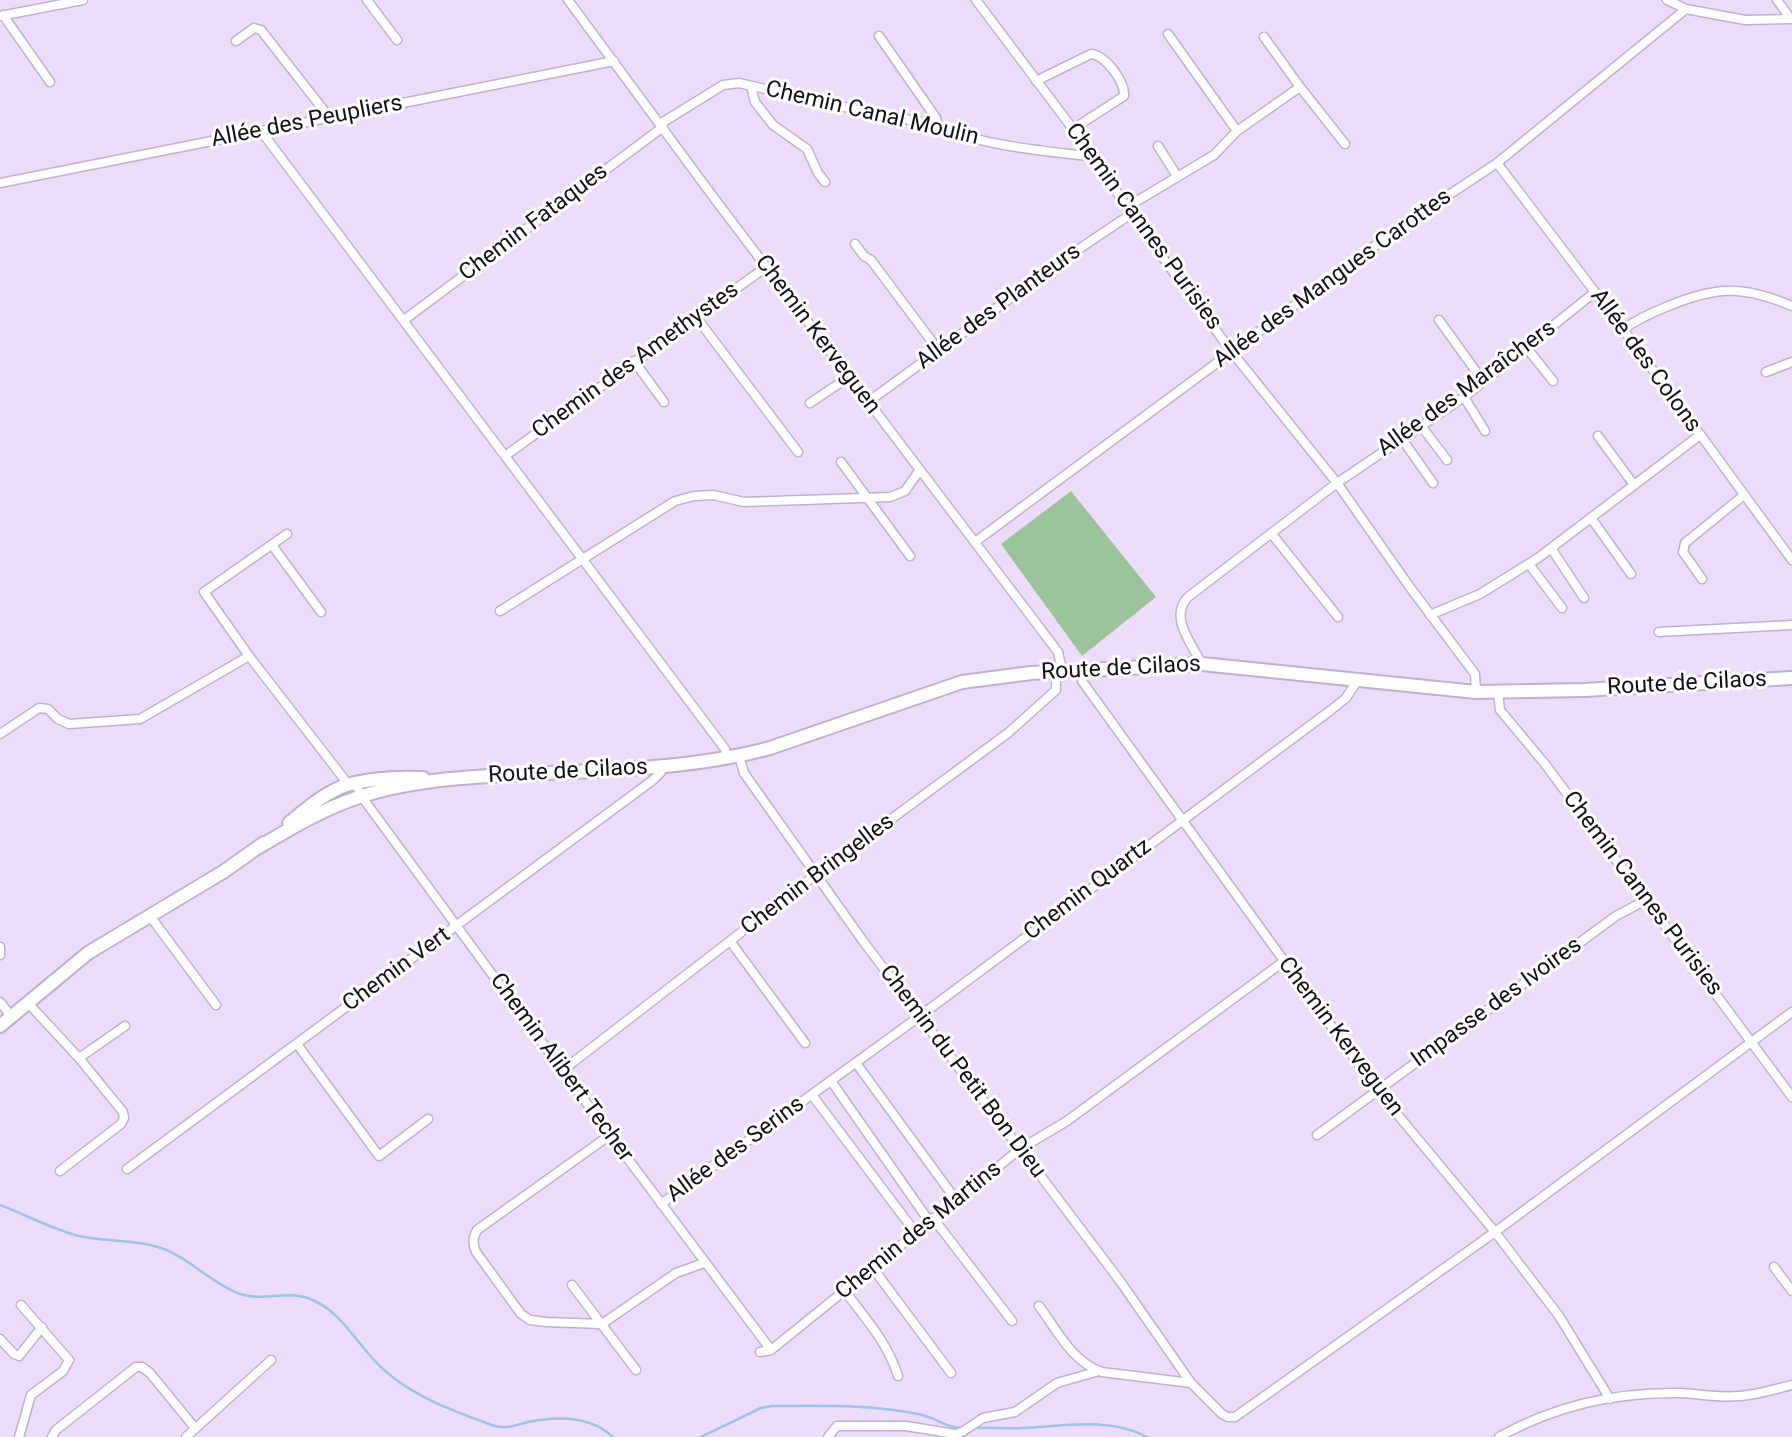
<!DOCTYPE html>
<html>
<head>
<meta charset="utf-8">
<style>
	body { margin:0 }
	canvas { display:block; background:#eedcfd }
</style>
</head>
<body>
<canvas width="1792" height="1437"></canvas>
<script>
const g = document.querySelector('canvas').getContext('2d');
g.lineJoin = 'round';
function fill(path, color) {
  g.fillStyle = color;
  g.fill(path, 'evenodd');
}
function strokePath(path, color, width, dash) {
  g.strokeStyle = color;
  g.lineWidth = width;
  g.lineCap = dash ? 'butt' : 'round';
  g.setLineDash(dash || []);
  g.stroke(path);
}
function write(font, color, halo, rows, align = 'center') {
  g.font = font + ' Roboto,sans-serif';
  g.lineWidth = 6;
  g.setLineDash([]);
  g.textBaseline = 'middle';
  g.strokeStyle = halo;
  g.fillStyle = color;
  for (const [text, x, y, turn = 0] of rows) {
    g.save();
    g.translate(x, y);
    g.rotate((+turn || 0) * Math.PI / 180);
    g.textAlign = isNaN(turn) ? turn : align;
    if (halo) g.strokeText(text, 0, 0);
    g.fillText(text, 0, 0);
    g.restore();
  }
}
fill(new Path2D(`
	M 1071,491 L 1156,597 L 1082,656 L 1001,544 Z`), '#9bc49b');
strokePath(new Path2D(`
	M 0,1205 C 26,1215 52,1229 79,1236 C 105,1242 132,1239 158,1247 C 188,1256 210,1283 240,1294 C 265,1302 290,1289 313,1300 C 344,1314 359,1348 384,1370 C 414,1397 454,1411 492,1425 C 504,1430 516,1425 528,1422 C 557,1416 591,1416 613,1437
	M 974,1428 C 990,1427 1007,1429 1023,1428 C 1063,1426 1110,1417 1147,1437
	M 701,1437 L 761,1408 L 772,1406 C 820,1406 871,1404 918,1414 C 935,1417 948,1429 964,1428`), '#9cc2ee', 2.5);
const minor = new Path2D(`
	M 367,0 L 397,40
	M 568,0 L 714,198 L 1058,652 L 1062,671
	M 976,0 L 1094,157 L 1131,214 L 1231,351 L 1337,483 L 1409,586 L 1475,674 L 1476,692
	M 1667,0 L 1686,9 L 1745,20 L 1792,19
	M 1777,0 L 1790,18
	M 3,15 L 50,82
	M 0,16 L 83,0
	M 1168,34 L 1237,131
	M 879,36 L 936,118 L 938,125
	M 1264,37 L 1300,87 L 1345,144
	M 236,41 L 254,28 L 261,30 L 329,117
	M 1036,81 L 1091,54 C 1105,55 1125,81 1124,96 L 1073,129
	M 751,86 L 755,102 L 773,125 L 807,149 L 818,173 L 825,182
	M 660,124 L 723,85 L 739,83 L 862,111 L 938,125 C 977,146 1049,151 1094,157
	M 261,131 L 725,749 L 728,758
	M 1158,146 L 1177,176
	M 1497,163 L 1623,329 L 1792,560
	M 0,183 L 614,61
	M 1127,207 L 1214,155 L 1237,131 L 1300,87
	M 855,244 L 864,256 L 871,260 L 939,351
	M 696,317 L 798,452
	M 404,320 L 663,127
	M 1439,320 L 1483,381
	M 1623,329 C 1637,320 1651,313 1666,307 C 1716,286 1742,285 1792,306
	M 1526,347 L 1553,381
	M 634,361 L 664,402
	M 1766,372 L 1792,362
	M 1464,397 L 1485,431
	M 868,402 L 1061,261 L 1131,214
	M 810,403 L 849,377
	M 1422,427 L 1447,460
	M 1598,436 L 1634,485
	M 1402,439 L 1433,483
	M 505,456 L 766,267
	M 841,462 L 910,556
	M 1591,518 L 1631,574
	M 1271,533 L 1338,617
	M 287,534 L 204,592 L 249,656 L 348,784
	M 975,542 L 1399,228 L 1497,163 L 1686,9
	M 272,545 L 321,612
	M 1551,548 L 1584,598
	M 1529,564 L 1562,608
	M 1702,579 L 1683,552 L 1685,543 L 1744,495
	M 500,611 L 675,501 L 694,496 L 713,495 L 744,502 L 890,497 L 905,491 L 919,471
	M 1430,615 L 1480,594 L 1538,558 L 1700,435
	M 1659,632 L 1792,625
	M 1202,664 C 1191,643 1169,617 1188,597 L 1337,483 L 1464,397 L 1595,292
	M 1080,670 L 1082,681 L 1378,1091 L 1495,1232 L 1559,1316 L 1610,1399
	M 1498,692 L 1500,710 L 1545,764 L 1792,1097
	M 0,734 L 39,708 L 48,709 L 58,719 L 69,724 L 140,719 L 249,656
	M 739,756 L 744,773 L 863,941 L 1120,1281 L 1191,1383 L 1222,1414 L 1228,1417 L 1235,1417 L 1495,1232 L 1792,1012
	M 355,783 L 362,797 L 610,1135 L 771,1350
	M 150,916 L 216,1005
	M 730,941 L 805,1043
	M 0,947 L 0,955
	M 0,1002 L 11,1016
	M 28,1003 L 79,1058 L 123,1112 L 124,1118 L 121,1124 L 60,1171
	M 297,1044 L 379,1156 L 428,1119
	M 79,1058 L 125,1026
	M 856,1063 L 956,1200
	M 563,1070 L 818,873 L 1008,733 L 1056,690 L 1056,672
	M 831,1081 L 929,1221
	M 812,1095 L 915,1232
	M 610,1135 L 477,1230 C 473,1238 472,1243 476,1252 L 521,1314 L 530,1320 L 546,1322 L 602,1324 L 676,1273 L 704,1263
	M 1317,1135 L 1616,916 L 1646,900
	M 127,1169 L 653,780 L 661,772 L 661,766
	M 661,1204 L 920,1016 L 1331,710 L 1346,698 L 1359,678
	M 933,1218 L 1012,1321
	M 872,1267 L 951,1373
	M 1774,1267 L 1792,1291
	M 572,1285 L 636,1370
	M 844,1290 C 865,1318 888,1343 898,1376
	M 1039,1306 C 1057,1330 1072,1362 1102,1372 L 1191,1383
	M 0,1339 L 14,1354 L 19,1356 L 42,1327
	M 760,1352 L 771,1350 L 1020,1149 L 1067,1121 L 1283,962
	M 19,1437 L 31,1395 L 63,1371 L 69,1360 L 21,1305
	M 52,1437 L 56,1430 L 136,1367 L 142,1367 L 150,1373 L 195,1428
	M 186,1437 L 271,1360
	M 828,1437 L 837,1426 L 906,1426 L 955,1434 L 962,1432 L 983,1418 L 1015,1412 L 1057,1383 L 1099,1371
	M 1499,1437 C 1554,1406 1617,1392 1680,1393 C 1700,1394 1720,1398 1739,1396 C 1757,1395 1775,1389 1792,1385`);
const secondary = new Path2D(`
	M 289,823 C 306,809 328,790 350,784 C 373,778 399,777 423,778
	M 259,847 C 291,828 323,809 359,797 C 406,781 457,778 506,775 C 594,770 685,771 770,748 L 962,682 L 1031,673 L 1202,664 L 1476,692 L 1584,690 L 1792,678
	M 0,1026 L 88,953 L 223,872 L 264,843`);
strokePath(minor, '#c1afcf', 11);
strokePath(secondary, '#c1afcf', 16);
strokePath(minor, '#fff', 8);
strokePath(secondary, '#fff', 12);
write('23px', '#140e19', '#fff', [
	["Chemin Canal Moulin",872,114,13],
	["Allée des Peupliers",307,122,-11],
	["Chemin Fataques",534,223,-37],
	["Chemin Cannes Purisies",1143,227,54],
	["Allée des Mangues Carottes",1333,279,-36],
	["Allée des Planteurs",999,307,-36],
	["Chemin Kerveguen",817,335,53],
	["Chemin des Amethystes",636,361,-36],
	["Allée des Colons",1645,361,54],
	["Allée des Maraîchers",1467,389,-36],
	["Route de Cilaos",1121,669,-3],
	["Route de Cilaos",1687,684,-3],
	["Route de Cilaos",568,772,-3],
	["Chemin Bringelles",818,875,-37],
	["Chemin Quartz",1088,890,-37],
	["Chemin Cannes Purisies",1642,894,53],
	["Chemin Vert",397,970,-36],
	["Impasse des Ivoires",1497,1003,-36],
	["Chemin Kerveguen",1340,1037,53],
	["Chemin Alibert Techer",561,1068,54],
	["Chemin du Petit Bon Dieu",962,1072,53],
	["Allée des Serins",736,1150,-36],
	["Chemin des Martins",919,1231,-39]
]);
</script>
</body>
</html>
